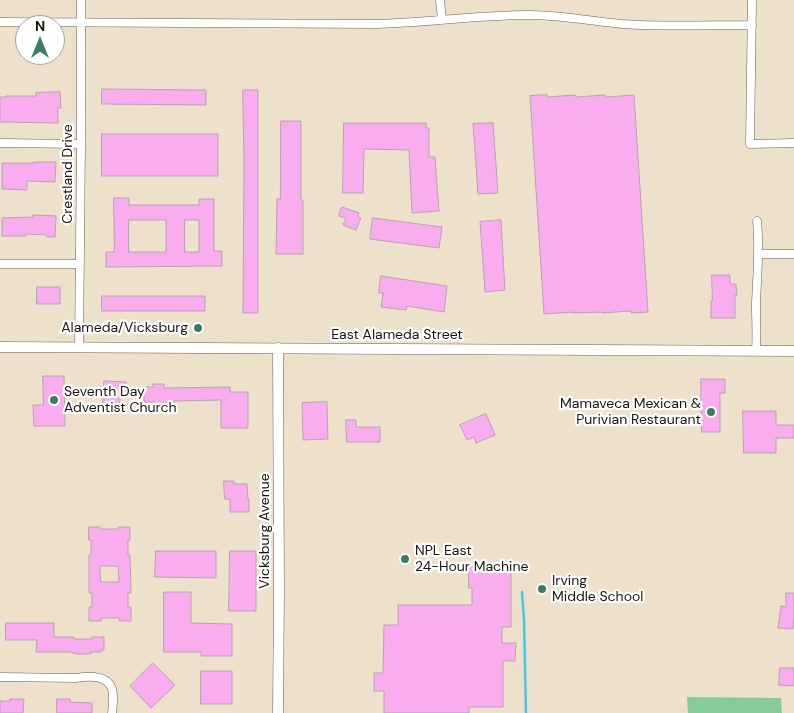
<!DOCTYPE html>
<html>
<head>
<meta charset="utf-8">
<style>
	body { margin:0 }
	#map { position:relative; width:794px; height:713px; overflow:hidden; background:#ede1cb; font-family:"DM Sans",sans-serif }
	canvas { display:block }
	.north { position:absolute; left:15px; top:15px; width:50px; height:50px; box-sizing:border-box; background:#fff; border:1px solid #a3a19e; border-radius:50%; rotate:0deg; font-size:14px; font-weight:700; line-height:20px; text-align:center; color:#18130c }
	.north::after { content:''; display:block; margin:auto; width:18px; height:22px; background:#3a7b6b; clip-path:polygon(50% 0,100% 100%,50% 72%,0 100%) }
</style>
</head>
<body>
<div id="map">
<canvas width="794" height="713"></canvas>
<div class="north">N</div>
</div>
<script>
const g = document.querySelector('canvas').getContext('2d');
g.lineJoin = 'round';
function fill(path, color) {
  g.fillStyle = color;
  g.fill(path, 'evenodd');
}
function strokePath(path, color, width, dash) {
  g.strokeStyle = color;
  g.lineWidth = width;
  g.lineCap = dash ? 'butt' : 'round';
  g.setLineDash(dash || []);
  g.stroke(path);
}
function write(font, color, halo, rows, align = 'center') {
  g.font = font + ' "DM Sans",sans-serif';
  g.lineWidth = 4.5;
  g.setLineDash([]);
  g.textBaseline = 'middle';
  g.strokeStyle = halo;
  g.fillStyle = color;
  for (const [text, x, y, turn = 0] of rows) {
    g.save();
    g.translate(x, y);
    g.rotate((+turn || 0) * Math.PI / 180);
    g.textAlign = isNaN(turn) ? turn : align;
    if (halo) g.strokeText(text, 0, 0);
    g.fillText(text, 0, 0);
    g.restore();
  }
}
fill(new Path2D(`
	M 687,697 L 781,698 L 782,713 L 688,713 Z`), '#87ca9b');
strokePath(new Path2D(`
	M 522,592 L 524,620 L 526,713`), '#48c6ed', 2.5);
const building = new Path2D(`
	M 102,89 L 206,90 L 206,105 L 102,104 Z
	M 243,90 L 258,90 L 258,313 L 243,313 L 244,159 Z
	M 60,92 L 61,108 L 58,108 L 58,123 L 0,122 L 0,97 L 6,97 L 6,96 L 36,96 L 36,93 Z
	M 547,95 L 547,97 L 575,95 L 576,97 L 605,95 L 606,97 L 634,95 L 648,312 L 631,313 L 631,311 L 602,313 L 602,312 L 573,313 L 573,312 L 544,314 L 530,96 Z
	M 281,121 L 301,121 L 301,200 L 303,200 L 303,254 L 276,254 L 277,199 L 280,199 Z
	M 344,123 L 426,123 L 426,128 L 429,128 L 429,157 L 435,157 L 439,211 L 412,213 L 409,150 L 364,149 L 363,193 L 343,193 Z
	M 493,123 L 498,193 L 478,194 L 473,124 Z
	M 102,134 L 218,134 L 218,176 L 102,176 Z
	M 34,162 L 56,162 L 55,182 L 27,181 L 27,190 L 2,189 L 2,163 L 34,163 Z
	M 114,198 L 129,198 L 129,205 L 199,205 L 199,199 L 214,199 L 214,251 L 222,251 L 222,266 L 106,267 L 106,252 L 114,252 ZM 129,220 L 166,220 L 166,252 L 129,252 ZM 185,220 L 199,220 L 199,252 L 185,252 Z
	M 342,207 L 359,213 L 358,217 L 361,218 L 356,230 L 343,225 L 346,218 L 339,216 Z
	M 33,215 L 56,216 L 55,237 L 47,237 L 47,235 L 26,234 L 26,236 L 2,236 L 2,218 L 33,217 Z
	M 373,218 L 442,227 L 439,248 L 370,239 Z
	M 501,220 L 505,290 L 485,292 L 480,222 Z
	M 712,275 L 730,275 L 730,284 L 736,284 L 737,295 L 735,295 L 735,318 L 711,318 L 711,301 L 712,301 Z
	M 381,276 L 447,286 L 444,312 L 407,306 L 406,310 L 381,307 L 383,293 L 379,293 Z
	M 37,287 L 60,287 L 60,304 L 37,304 Z
	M 102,296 L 205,296 L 205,311 L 102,311 Z
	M 43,376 L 64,376 L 65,426 L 34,426 L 33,405 L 43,405 Z
	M 701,379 L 725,379 L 725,393 L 720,393 L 720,432 L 702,432 Z
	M 104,381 L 126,382 L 126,393 L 120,393 L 120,405 L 103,404 Z
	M 153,384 L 164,384 L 164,388 L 230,387 L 230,392 L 248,392 L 248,428 L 221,428 L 221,400 L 174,401 L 175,411 L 156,411 L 155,402 L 144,402 L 144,387 L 153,387 Z
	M 327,402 L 328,439 L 303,440 L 302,403 Z
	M 743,411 L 776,411 L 776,425 L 794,425 L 794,438 L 776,438 L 776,453 L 744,453 Z
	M 486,414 L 495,435 L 476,443 L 474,437 L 467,440 L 460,425 Z
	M 346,420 L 356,420 L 356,427 L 380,427 L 380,442 L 347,442 Z
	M 224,481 L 234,481 L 234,484 L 247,484 L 248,499 L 249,499 L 249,512 L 230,512 L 230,499 L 225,499 Z
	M 89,527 L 100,527 L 100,529 L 118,529 L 118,527 L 130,527 L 130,540 L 128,540 L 128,555 L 130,555 L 131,593 L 128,593 L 128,607 L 131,607 L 131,621 L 119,621 L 119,618 L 101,618 L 101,621 L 89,621 L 89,607 L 92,607 L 92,593 L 89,593 L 89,555 L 91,555 L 91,540 L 89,540 ZM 100,566 L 118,566 L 119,582 L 101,582 Z
	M 156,551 L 216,551 L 216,578 L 155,577 Z
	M 230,551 L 256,551 L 256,611 L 229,611 Z
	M 469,566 L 511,566 L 511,627 L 502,627 L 502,643 L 516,643 L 515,661 L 503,661 L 503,707 L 469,707 L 469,713 L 384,713 L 384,691 L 374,691 L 374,673 L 383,673 L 384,625 L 398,625 L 398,605 L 472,605 L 472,588 L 469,588 Z
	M 164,592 L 191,592 L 191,623 L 232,624 L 232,656 L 201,656 L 201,652 L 164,652 Z
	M 786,593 L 794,593 L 794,615 L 793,629 L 778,628 L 781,606 L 786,607 Z
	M 6,623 L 54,623 L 54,637 L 74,637 L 74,639 L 92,639 L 92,637 L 104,637 L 104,650 L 101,650 L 101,652 L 91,652 L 91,654 L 76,654 L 76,653 L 72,653 L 72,652 L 36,652 L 37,640 L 6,640 Z
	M 153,663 L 175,685 L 151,708 L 130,686 Z
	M 780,668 L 794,668 L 794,686 L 779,685 Z
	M 201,671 L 232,671 L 232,704 L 201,704 Z
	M 10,699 L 24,699 L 23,713 L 0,713 L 0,701 L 10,701 Z
	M 57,699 L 70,699 L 70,702 L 92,703 L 92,713 L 57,713 Z`);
fill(building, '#f9acee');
strokePath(building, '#b6a3b3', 1);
const minor = new Path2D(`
	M 440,0 L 442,20
	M 752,0 L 750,144 L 794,143
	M 0,22 L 376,24 C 426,23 477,15 528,15 C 559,15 591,21 622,24 C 665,27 709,25 752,25
	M 0,143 L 81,144
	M 759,254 L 794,254
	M 0,264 L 80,264
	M 79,347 L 81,144 L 81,0
	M 756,351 C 757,335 756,319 756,304 C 757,276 760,249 757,221
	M 0,677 L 76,678 C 88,676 107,674 112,689 C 114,696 113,705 112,713`);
const tertiary = new Path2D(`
	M 0,347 L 794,351
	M 278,348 L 279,591 L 278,713`);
strokePath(minor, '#6a5f4c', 9);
strokePath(tertiary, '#6a5f4c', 11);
strokePath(minor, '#fff', 8);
strokePath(tertiary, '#fff', 10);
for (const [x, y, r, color] of [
	[198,328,5,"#3a7b6b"],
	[54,400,5,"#3a7b6b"],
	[711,412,5,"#3a7b6b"],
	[405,559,5,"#3a7b6b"],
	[542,589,5,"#3a7b6b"]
]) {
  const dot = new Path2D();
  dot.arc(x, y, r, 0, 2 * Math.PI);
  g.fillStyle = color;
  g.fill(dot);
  strokePath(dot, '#fff', 2);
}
write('14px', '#18130c', '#fff', [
	["Crestland Drive",68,174,-90],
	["East Alameda Street",397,335],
	["Vicksburg Avenue",265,531,-90]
]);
write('14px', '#18130c', '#fff', [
	["Alameda/Vicksburg",188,328,"right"],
	["Seventh Day",64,392],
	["Adventist Church",64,408],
	["Mamaveca Mexican &",701,404,"right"],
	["Purivian Restaurant",701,420,"right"],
	["NPL East",415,551],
	["24-Hour Machine",415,567],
	["Irving",552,581],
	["Middle School",552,597]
], 'left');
</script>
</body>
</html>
